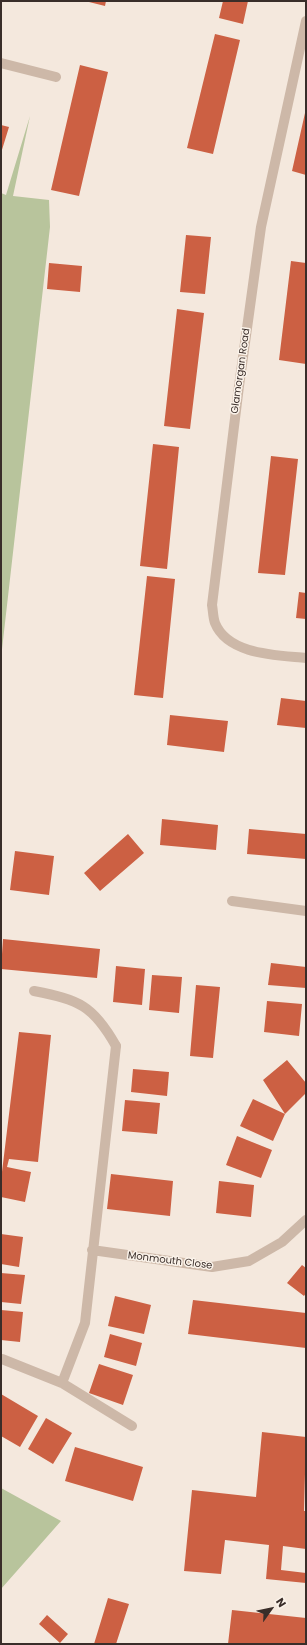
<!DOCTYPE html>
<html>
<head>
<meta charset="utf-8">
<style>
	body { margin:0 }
	#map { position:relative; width:307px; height:1645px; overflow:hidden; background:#f4e8dd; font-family:Poppins,sans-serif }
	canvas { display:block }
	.frame { position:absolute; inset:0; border:2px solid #392d29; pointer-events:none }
	.north { position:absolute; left:251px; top:1589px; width:40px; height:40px; -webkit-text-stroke:3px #fbf3ea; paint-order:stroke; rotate:57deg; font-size:11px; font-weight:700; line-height:16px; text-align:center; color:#392d29 }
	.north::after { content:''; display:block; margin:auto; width:14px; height:18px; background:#392d29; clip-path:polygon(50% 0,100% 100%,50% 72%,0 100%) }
</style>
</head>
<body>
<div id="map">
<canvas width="307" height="1645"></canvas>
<div class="frame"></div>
<div class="north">N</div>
</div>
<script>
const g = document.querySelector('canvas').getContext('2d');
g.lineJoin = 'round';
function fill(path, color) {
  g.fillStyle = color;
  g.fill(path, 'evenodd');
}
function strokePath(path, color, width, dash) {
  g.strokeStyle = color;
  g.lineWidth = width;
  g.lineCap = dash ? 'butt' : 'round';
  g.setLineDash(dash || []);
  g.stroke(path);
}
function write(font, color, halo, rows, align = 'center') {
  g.font = font + ' Poppins,sans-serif';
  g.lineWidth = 3;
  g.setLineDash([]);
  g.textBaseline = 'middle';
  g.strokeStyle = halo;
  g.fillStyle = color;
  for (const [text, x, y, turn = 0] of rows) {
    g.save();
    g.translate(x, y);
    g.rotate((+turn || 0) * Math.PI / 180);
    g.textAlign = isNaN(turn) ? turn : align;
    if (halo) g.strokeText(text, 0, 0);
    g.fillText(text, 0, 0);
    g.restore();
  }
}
fill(new Path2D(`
	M 30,116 L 13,196 L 49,200 L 50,227 L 1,658 L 1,193 L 6,195 Z
	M 1,1488 L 61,1521 L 1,1589 Z`), '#b8c49c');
fill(new Path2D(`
	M 85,1 L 106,1 L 105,6 Z
	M 223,1 L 248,1 L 243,24 L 219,18 Z
	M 215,34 L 240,40 L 213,154 L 187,148 Z
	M 80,65 L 108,72 L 79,196 L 51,190 Z
	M 305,113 L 306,113 L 306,175 L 292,171 Z
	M 1,125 L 9,127 L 1,153 Z
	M 186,235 L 211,237 L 205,294 L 180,292 Z
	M 291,261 L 306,263 L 306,364 L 279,360 Z
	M 49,263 L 82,266 L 80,292 L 47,289 Z
	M 177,309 L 204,313 L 190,429 L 164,426 Z
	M 153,444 L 179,447 L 167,569 L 140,566 Z
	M 271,456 L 298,459 L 285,575 L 258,573 Z
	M 147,576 L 175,579 L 163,698 L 134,695 Z
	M 299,592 L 306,593 L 306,619 L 296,618 Z
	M 281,698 L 306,701 L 306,728 L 277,725 Z
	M 170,715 L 228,721 L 224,752 L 167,745 Z
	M 162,819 L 218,825 L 216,850 L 160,845 Z
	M 249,829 L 306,834 L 306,859 L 247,854 Z
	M 128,834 L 144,853 L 100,891 L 84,873 Z
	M 15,851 L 54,856 L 49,895 L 10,890 Z
	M 3,939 L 100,949 L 97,978 L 1,969 Z
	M 271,963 L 306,967 L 306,988 L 268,985 Z
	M 116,966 L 145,969 L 142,1005 L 113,1002 Z
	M 152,975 L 182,977 L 179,1013 L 149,1010 Z
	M 196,985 L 220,987 L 213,1058 L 190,1056 Z
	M 267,1001 L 302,1004 L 299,1036 L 264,1032 Z
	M 19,1032 L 51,1035 L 38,1162 L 9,1159 L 7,1167 L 31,1172 L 25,1202 L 1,1197 L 1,1180 Z
	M 287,1060 L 306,1083 L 306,1093 L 285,1114 L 263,1080 Z
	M 133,1069 L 169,1072 L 167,1096 L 131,1092 Z
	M 253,1099 L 285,1114 L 273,1141 L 240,1126 Z
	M 125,1100 L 160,1103 L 157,1134 L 122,1131 Z
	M 237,1136 L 272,1150 L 261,1178 L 226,1165 Z
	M 111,1174 L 173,1181 L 170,1216 L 107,1209 Z
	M 219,1181 L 254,1185 L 251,1217 L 216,1213 Z
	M 1,1234 L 23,1237 L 19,1267 L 1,1264 Z
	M 302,1265 L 306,1268 L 306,1293 L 304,1296 L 287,1283 Z
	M 1,1273 L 25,1275 L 21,1304 L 1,1302 Z
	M 115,1296 L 151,1305 L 144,1334 L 108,1326 Z
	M 193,1300 L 306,1313 L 306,1348 L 188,1334 Z
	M 1,1310 L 23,1312 L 20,1342 L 1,1340 Z
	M 110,1334 L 142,1343 L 136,1366 L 104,1357 Z
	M 99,1364 L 133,1375 L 123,1405 L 89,1393 Z
	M 1,1394 L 38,1416 L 20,1447 L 1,1436 Z
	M 46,1418 L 72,1433 L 53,1464 L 28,1449 Z
	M 262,1432 L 306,1437 L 304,1511 L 306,1511 L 306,1549 L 283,1546 L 281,1570 L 306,1573 L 306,1583 L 266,1579 L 269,1545 L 225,1540 L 221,1574 L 184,1571 L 192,1490 L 256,1497 Z
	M 75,1447 L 143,1467 L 133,1501 L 65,1481 Z
	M 108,1598 L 129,1604 L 116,1644 L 94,1644 Z
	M 232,1610 L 306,1618 L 306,1644 L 228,1644 Z
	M 47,1615 L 68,1634 L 60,1643 L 39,1624 Z`), '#cc6043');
strokePath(new Path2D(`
	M 34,991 C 79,1000 93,1005 116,1046`), '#cdb8a8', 10);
strokePath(new Path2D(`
	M 306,21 L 261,227 L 239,386 L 212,605 C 213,610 213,618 215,623 C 228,655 277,655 306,658
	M 1,63 L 56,77
	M 232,901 L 306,911
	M 92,1250 L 212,1267 L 249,1261 L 282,1242 L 306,1220
	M 2,1359 L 62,1383 L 85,1323 L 116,1046
	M 62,1383 L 132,1426`), '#cdb8a8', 10);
write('10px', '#392d29', '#fbf3ea', [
	["Glamorgan Road",241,371,-82],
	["Monmouth Close",170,1261,7]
]);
</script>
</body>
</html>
